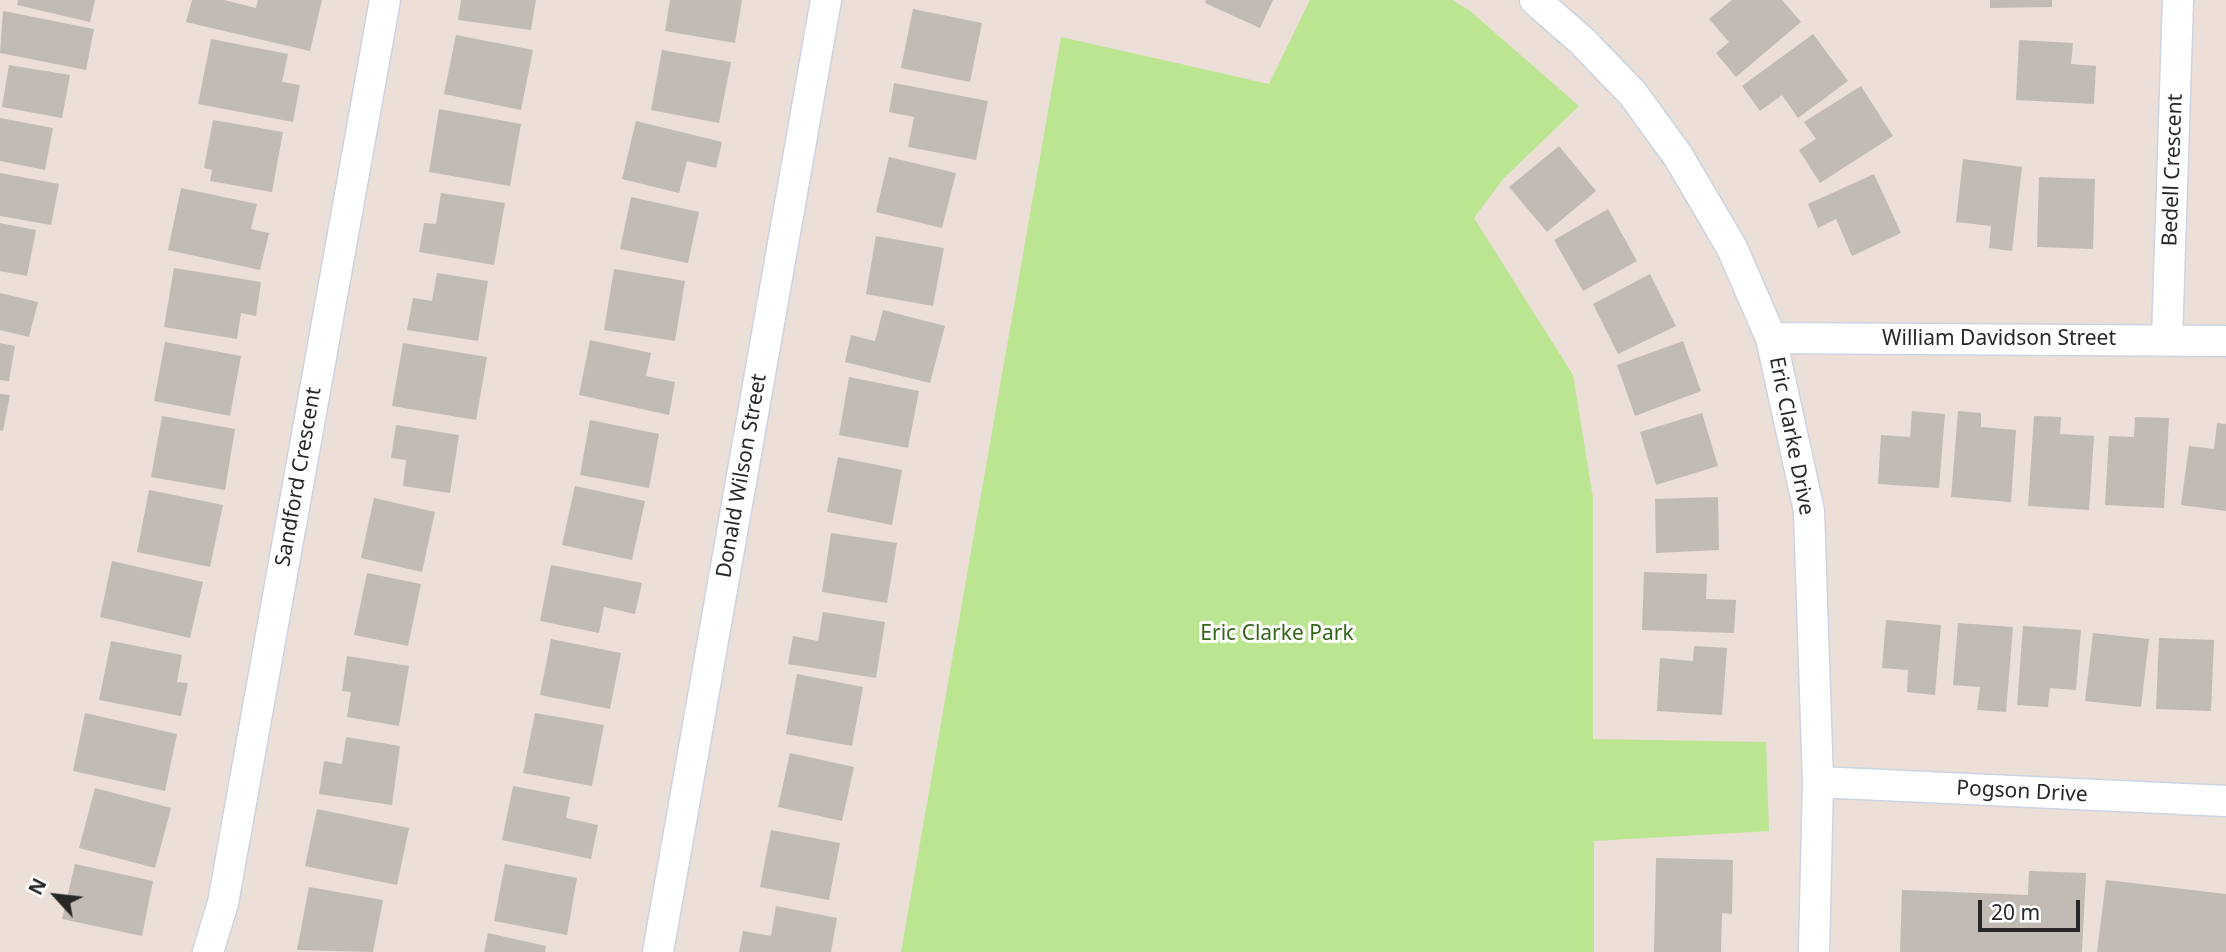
<!DOCTYPE html>
<html>
<head>
<meta charset="utf-8">
<style>
	body { margin:0 }
	#map { position:relative; width:2226px; height:952px; overflow:hidden; background:#ebdfd7; font-family:"Noto Sans",sans-serif }
	canvas { display:block }
	.north { position:absolute; left:21px; top:861px; width:70px; height:70px; -webkit-text-stroke:5px #fff; paint-order:stroke; rotate:297deg; font-size:19px; font-weight:700; line-height:28px; text-align:center; color:#272727 }
	.north::after { content:''; display:block; margin:auto; width:24px; height:32px; background:#272727; clip-path:polygon(50% 0,100% 100%,50% 72%,0 100%) }
	.scale { position:absolute; left:1978px; top:900px; width:102px; height:32px; box-sizing:border-box; border:4px solid #272727; border-top:0; padding-left:9px; font-size:21px; line-height:24px; white-space:nowrap; color:#272727; -webkit-text-stroke:5px #fff; paint-order:stroke }
</style>
</head>
<body>
<div id="map">
<canvas width="2226" height="952"></canvas>
<div class="north">N</div>
<div class="scale">20 m</div>
</div>
<script>
const g = document.querySelector('canvas').getContext('2d');
g.lineJoin = 'round';
function fill(path, color) {
  g.fillStyle = color;
  g.fill(path, 'evenodd');
}
function strokePath(path, color, width, dash) {
  g.strokeStyle = color;
  g.lineWidth = width;
  g.lineCap = dash ? 'butt' : 'round';
  g.setLineDash(dash || []);
  g.stroke(path);
}
function write(font, color, halo, rows, align = 'center') {
  g.font = font + ' "Noto Sans",sans-serif';
  g.lineWidth = 6;
  g.setLineDash([]);
  g.textBaseline = 'middle';
  g.strokeStyle = halo;
  g.fillStyle = color;
  for (const [text, x, y, turn = 0] of rows) {
    g.save();
    g.translate(x, y);
    g.rotate((+turn || 0) * Math.PI / 180);
    g.textAlign = isNaN(turn) ? turn : align;
    if (halo) g.strokeText(text, 0, 0);
    g.fillText(text, 0, 0);
    g.restore();
  }
}
fill(new Path2D(`
	M 1310,0 L 1452,0 L 1469,10 L 1579,106 L 1503,179 L 1474,218 L 1573,375 L 1593,498 L 1593,739 L 1766,742 L 1769,831 L 1594,841 L 1594,952 L 901,952 L 1061,37 L 1269,84 Z`), '#bbe590');
fill(new Path2D(`
	M 18,0 L 95,0 L 90,22 L 17,5 Z
	M 192,0 L 224,0 L 256,8 L 258,0 L 322,0 L 310,51 L 186,22 Z
	M 461,0 L 536,0 L 531,30 L 458,20 Z
	M 670,0 L 742,0 L 735,43 L 665,31 Z
	M 1206,0 L 1273,0 L 1260,28 L 1205,3 Z
	M 1732,0 L 1782,0 L 1801,22 L 1736,77 L 1716,53 L 1729,42 L 1709,19 Z
	M 1990,0 L 2052,0 L 2052,7 L 1990,8 Z
	M 913,9 L 982,23 L 970,82 L 901,68 Z
	M 3,11 L 94,29 L 86,70 L 0,53 Z
	M 1813,34 L 1848,81 L 1798,118 L 1782,95 L 1760,111 L 1742,86 Z
	M 456,35 L 533,50 L 521,110 L 444,94 Z
	M 211,39 L 288,54 L 282,82 L 300,85 L 293,122 L 198,104 Z
	M 2019,40 L 2073,43 L 2071,64 L 2096,66 L 2094,104 L 2016,100 Z
	M 662,50 L 731,62 L 719,123 L 651,110 Z
	M 9,65 L 70,75 L 62,118 L 2,107 Z
	M 894,83 L 988,101 L 976,160 L 908,147 L 914,117 L 889,112 Z
	M 1861,86 L 1893,136 L 1820,183 L 1799,150 L 1816,139 L 1804,122 Z
	M 439,109 L 521,124 L 510,186 L 429,172 Z
	M 0,118 L 53,128 L 45,170 L 0,161 Z
	M 213,120 L 283,132 L 272,192 L 210,181 L 212,170 L 204,168 Z
	M 636,121 L 722,142 L 716,168 L 687,161 L 679,193 L 622,179 Z
	M 1559,146 L 1596,191 L 1547,232 L 1509,187 Z
	M 889,157 L 956,173 L 942,228 L 876,212 Z
	M 1963,159 L 2022,167 L 2012,251 L 1989,248 L 1991,226 L 1956,222 Z
	M 0,173 L 59,184 L 51,225 L 0,216 Z
	M 1874,174 L 1901,233 L 1852,256 L 1836,219 L 1818,228 L 1808,204 Z
	M 2039,177 L 2095,179 L 2093,249 L 2037,247 Z
	M 181,188 L 257,204 L 251,229 L 269,233 L 260,270 L 168,250 Z
	M 441,193 L 505,203 L 494,265 L 419,252 L 424,223 L 436,224 Z
	M 631,197 L 699,212 L 688,263 L 620,249 Z
	M 1608,209 L 1637,261 L 1583,291 L 1554,240 Z
	M 0,223 L 36,230 L 27,276 L 0,271 Z
	M 876,236 L 944,248 L 933,306 L 866,294 Z
	M 174,268 L 261,282 L 256,316 L 241,313 L 237,339 L 164,327 Z
	M 614,269 L 685,281 L 675,341 L 604,330 Z
	M 437,273 L 488,281 L 478,341 L 407,330 L 413,298 L 432,301 Z
	M 1650,274 L 1676,326 L 1618,354 L 1593,304 Z
	M 0,293 L 38,302 L 29,337 L 0,330 Z
	M 883,310 L 945,326 L 930,383 L 845,362 L 851,335 L 875,341 Z
	M 590,340 L 651,353 L 646,376 L 675,382 L 669,415 L 579,395 Z
	M 1683,341 L 1701,391 L 1635,416 L 1617,365 Z
	M 165,342 L 241,356 L 230,416 L 154,401 Z
	M 0,343 L 15,346 L 9,381 L 0,380 Z
	M 403,343 L 487,357 L 476,420 L 392,406 Z
	M 849,377 L 919,391 L 908,448 L 839,435 Z
	M 0,394 L 10,395 L 3,431 L 0,430 Z
	M 1912,411 L 1945,414 L 1939,488 L 1878,484 L 1881,435 L 1910,437 Z
	M 1958,411 L 1981,413 L 1981,427 L 2016,430 L 2011,502 L 1951,497 Z
	M 1702,413 L 1718,466 L 1656,485 L 1640,432 Z
	M 162,416 L 235,429 L 225,490 L 151,477 Z
	M 2034,416 L 2061,417 L 2060,434 L 2094,436 L 2089,510 L 2028,506 Z
	M 2135,417 L 2169,418 L 2164,508 L 2105,505 L 2109,436 L 2134,437 Z
	M 590,420 L 659,434 L 649,488 L 580,475 Z
	M 2217,423 L 2226,424 L 2226,511 L 2181,505 L 2189,446 L 2214,449 Z
	M 396,425 L 459,435 L 450,493 L 403,486 L 406,460 L 391,458 Z
	M 838,457 L 902,470 L 892,525 L 827,512 Z
	M 575,486 L 645,501 L 632,560 L 562,545 Z
	M 149,490 L 223,505 L 210,567 L 137,552 Z
	M 1718,497 L 1719,550 L 1656,553 L 1655,499 Z
	M 374,498 L 435,512 L 422,572 L 361,558 Z
	M 831,533 L 897,543 L 887,603 L 822,592 Z
	M 112,561 L 203,582 L 190,638 L 100,617 Z
	M 551,565 L 642,583 L 635,614 L 604,607 L 599,633 L 540,621 Z
	M 1644,572 L 1707,574 L 1706,599 L 1736,600 L 1734,633 L 1642,630 Z
	M 367,573 L 421,584 L 408,646 L 354,635 Z
	M 823,612 L 885,622 L 876,678 L 788,664 L 793,636 L 818,641 Z
	M 1886,620 L 1941,625 L 1935,695 L 1907,692 L 1908,670 L 1882,668 Z
	M 1958,623 L 2013,627 L 2006,712 L 1977,710 L 1980,687 L 1953,685 Z
	M 2023,626 L 2081,630 L 2076,690 L 2050,688 L 2048,707 L 2017,705 Z
	M 2093,633 L 2149,639 L 2141,707 L 2085,701 Z
	M 2159,638 L 2214,640 L 2211,711 L 2156,709 Z
	M 551,639 L 621,653 L 610,709 L 540,695 Z
	M 111,641 L 182,655 L 177,682 L 188,683 L 181,716 L 99,700 Z
	M 1694,646 L 1727,648 L 1722,715 L 1657,711 L 1660,658 L 1693,661 Z
	M 347,656 L 409,666 L 399,726 L 347,717 L 351,692 L 342,691 Z
	M 797,674 L 863,687 L 852,746 L 786,734 Z
	M 85,713 L 177,734 L 165,791 L 73,771 Z
	M 535,713 L 604,725 L 592,786 L 523,773 Z
	M 346,737 L 400,746 L 392,805 L 319,794 L 324,761 L 342,764 Z
	M 790,753 L 854,767 L 842,821 L 778,807 Z
	M 513,786 L 570,797 L 566,818 L 598,825 L 591,859 L 502,840 Z
	M 95,788 L 171,808 L 155,868 L 79,848 Z
	M 317,809 L 409,828 L 397,885 L 305,866 Z
	M 771,830 L 840,843 L 829,900 L 760,887 Z
	M 1656,858 L 1733,860 L 1732,914 L 1722,913 L 1721,952 L 1654,952 Z
	M 75,864 L 153,881 L 142,936 L 62,919 Z
	M 505,864 L 577,878 L 567,935 L 494,921 Z
	M 2029,871 L 2086,873 L 2082,952 L 1900,952 L 1902,890 L 2028,895 Z
	M 2106,880 L 2226,894 L 2226,952 L 2097,952 Z
	M 309,887 L 383,900 L 373,952 L 297,950 Z
	M 776,906 L 837,918 L 831,952 L 739,952 L 743,931 L 771,936 Z
	M 488,933 L 546,946 L 545,952 L 484,952 Z`), '#c2bbb3');
const street = new Path2D(`
	M 1535,0 L 1582,41 L 1633,94 L 1678,156 L 1732,248 L 1771,338 L 1809,511 L 1818,782 L 1814,952
	M 1771,338 L 2226,341
	M 2167,340 L 2178,0
	M 1818,782 L 2226,801
	M 208,952 L 223,903 L 385,0
	M 658,952 L 826,0`);
strokePath(street, '#cdd4e1', 33);
strokePath(street, '#fff', 30);
write('21px', '#272727', '#fff', [
	["Bedell Crescent",2173,170,-88],
	["William Davidson Street",1999,339],
	["Eric Clarke Drive",1791,436,79],
	["Donald Wilson Street",742,476,-80],
	["Sandford Crescent",299,477,-80],
	["Pogson Drive",2022,792,3]
]);
write('21px', '#336616', '#fff', [
	["Eric Clarke Park",1277,634]
]);
</script>
</body>
</html>
